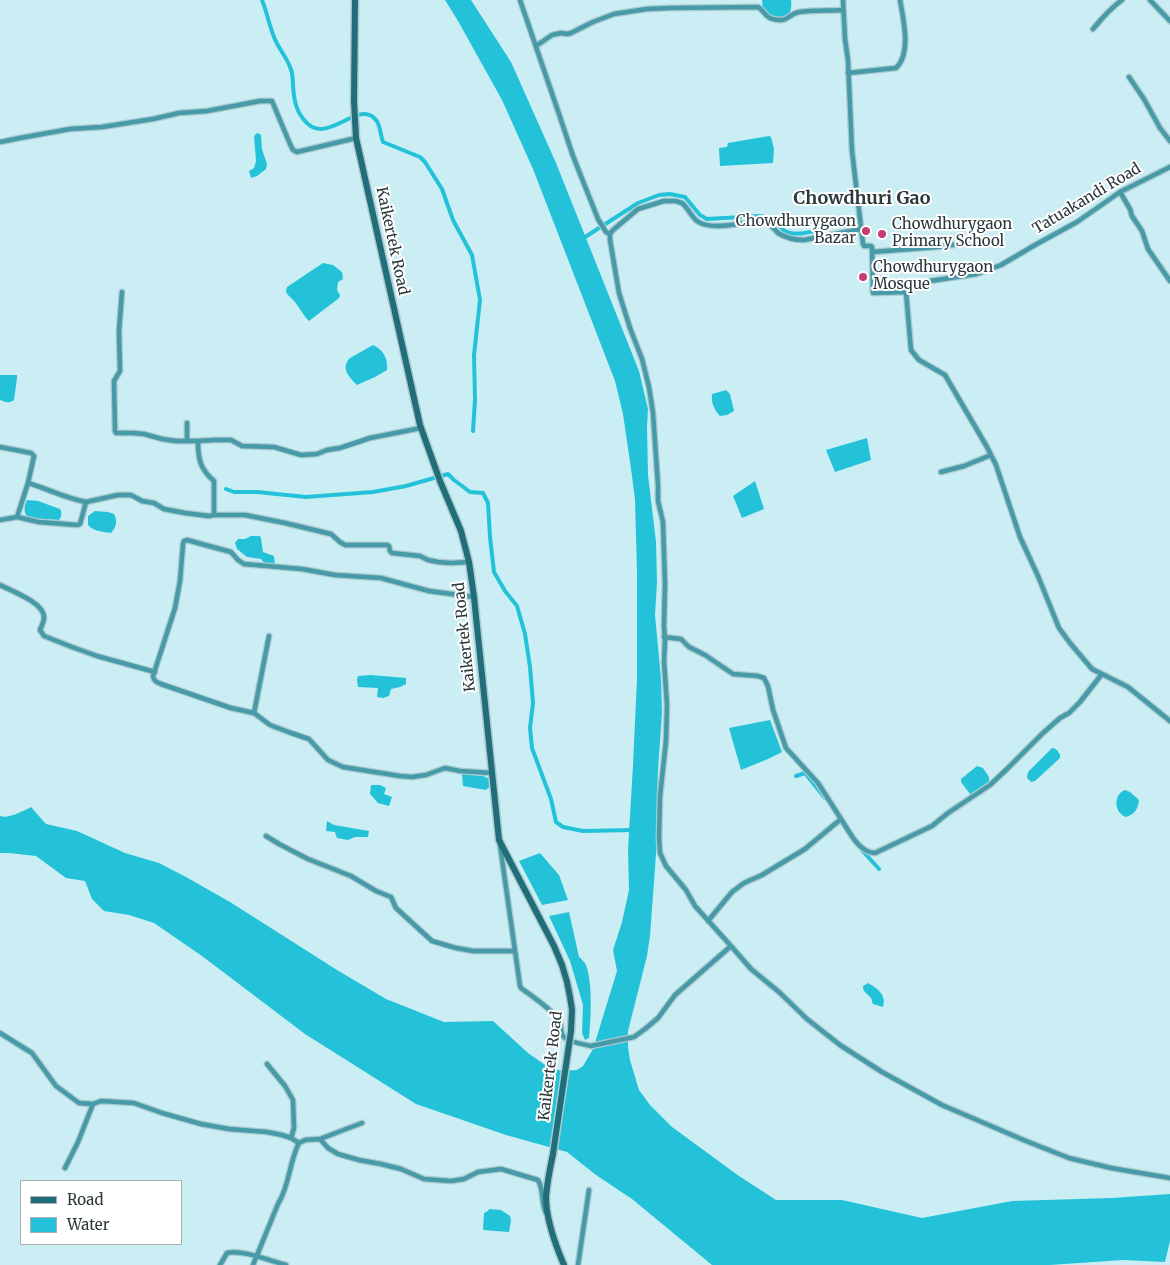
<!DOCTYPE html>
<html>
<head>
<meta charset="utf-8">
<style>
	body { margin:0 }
	#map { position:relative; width:1170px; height:1265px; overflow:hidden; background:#caeef4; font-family:Merriweather,serif }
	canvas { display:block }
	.legend { position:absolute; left:20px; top:1180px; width:162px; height:65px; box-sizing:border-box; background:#fff; border:1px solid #aab0b1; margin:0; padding:6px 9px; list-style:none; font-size:15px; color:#2b393b }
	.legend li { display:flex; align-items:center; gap:10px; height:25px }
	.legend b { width:25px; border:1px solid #aab0b1 }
</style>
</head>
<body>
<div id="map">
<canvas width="1170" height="1265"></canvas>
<ul class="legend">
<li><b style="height:6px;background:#206e7a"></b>Road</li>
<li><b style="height:14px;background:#24c2d9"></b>Water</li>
</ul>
</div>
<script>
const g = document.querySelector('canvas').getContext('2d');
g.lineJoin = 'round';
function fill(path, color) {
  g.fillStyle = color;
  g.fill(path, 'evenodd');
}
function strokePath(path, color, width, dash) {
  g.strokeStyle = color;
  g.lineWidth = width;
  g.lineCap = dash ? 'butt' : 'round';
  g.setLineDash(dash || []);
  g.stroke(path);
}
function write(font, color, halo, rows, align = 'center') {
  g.font = font + ' Merriweather,serif';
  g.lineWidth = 4;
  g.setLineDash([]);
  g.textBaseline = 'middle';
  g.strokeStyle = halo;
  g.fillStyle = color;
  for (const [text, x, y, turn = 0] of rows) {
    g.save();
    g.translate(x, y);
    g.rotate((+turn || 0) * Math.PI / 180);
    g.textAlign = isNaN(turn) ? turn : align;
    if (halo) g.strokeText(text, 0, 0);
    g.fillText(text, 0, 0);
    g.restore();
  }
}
fill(new Path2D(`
	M 445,0 L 471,0 L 511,62 L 556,163 L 639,371 L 648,409 L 647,427 L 648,475 L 656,542 L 657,582 L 655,615 L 661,679 L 662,713 L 658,770 L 657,797 L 658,827 L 650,936 L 647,956 L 628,1031 L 628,1047 L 630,1060 L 639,1090 L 650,1105 L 672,1127 L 739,1176 L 776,1200 L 842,1200 L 922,1218 L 1012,1201 L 1112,1198 L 1170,1194 L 1170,1241 L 1165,1262 L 1123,1260 L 1050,1265 L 712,1265 L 632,1199 L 596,1175 L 567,1152 L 506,1135 L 416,1104 L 305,1034 L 202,956 L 154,923 L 129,915 L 104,911 L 92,899 L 85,881 L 66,878 L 36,856 L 9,853 L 0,853 L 0,816 C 9,819 23,811 31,807 L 46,824 L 77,831 L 125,853 L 159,863 L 186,877 L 230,902 L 337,970 L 386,999 L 444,1022 L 493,1021 L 528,1053 L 548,1067 L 562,1071 L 577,1070 L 583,1066 L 593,1049 L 617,971 L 613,950 L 622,922 L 629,890 L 628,850 L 633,765 L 637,679 L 637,573 L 635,499 L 631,469 L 623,414 L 615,381 L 533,169 L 502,100 L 458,21 Z
	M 762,0 L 791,0 C 794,23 776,22 763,10 Z
	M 258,133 L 261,135 L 262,149 L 267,164 L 266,169 L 257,176 L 251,178 L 249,171 L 254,168 L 256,161 L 254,136 L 256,134 Z
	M 769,136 L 771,137 L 774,149 L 773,163 L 720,166 L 719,148 L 727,147 L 728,143 Z
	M 323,263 L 333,265 L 342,272 L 343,279 L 338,282 L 337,290 L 340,295 L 339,298 L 309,321 L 306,318 L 295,302 L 287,294 L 286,291 L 287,287 Z
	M 373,345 C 384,350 388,359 387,370 L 375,377 L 357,385 C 349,377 340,368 350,358 Z
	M 0,375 L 17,375 L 17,378 L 14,400 C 9,404 5,402 0,400 Z
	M 726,390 L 730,394 L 734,411 L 727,415 L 720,416 C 714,409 711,403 712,394 Z
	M 867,438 L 871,460 L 835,472 L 826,450 Z
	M 755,481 L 764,509 L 742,518 L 733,496 Z
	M 27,500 L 38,501 L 60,509 C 62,513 62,516 59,520 L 29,518 C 23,514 24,506 27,500 Z
	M 95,511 L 108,512 L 114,514 C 118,522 116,527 111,533 C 103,532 93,531 88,525 L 88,516 Z
	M 251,536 L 260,536 L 261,538 L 263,552 L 274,556 L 275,565 L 265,564 L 261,559 L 247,557 L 237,549 L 235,543 L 238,539 L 245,539 Z
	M 371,675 L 406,678 L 406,684 L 400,687 L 391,689 L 389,696 L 383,698 L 377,697 L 378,688 L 358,687 L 357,680 L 358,676 Z
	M 770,720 L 782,752 L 768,759 L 741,770 L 729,728 Z
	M 1052,748 C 1056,748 1058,751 1060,755 L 1060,758 L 1035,781 L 1031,782 L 1027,778 L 1028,772 Z
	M 977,766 L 983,768 L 989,777 L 989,782 L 973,795 L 970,794 L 961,782 L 961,779 Z
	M 462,774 L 483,776 L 490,779 L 490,786 L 486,790 L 463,786 Z
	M 371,785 L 380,785 L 386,788 L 384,794 L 392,797 L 389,806 L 378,803 L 370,794 Z
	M 1125,790 L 1130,792 L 1139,800 C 1138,809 1135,814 1126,817 C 1114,813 1113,794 1125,790 Z
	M 327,821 L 334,825 L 369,831 L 368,837 L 355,837 L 348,840 L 337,838 L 335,832 L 326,831 Z
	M 540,853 L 559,875 L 568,900 L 542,905 L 519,861 Z
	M 569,912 L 579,957 C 580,957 584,962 585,963 C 593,979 591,1019 589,1038 L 585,1040 L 582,1033 L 583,1005 L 570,961 L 549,916 Z
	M 868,983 C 877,988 887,995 883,1007 L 873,1004 C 872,1002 872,1000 871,998 C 867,993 863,993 863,986 Z
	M 489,1209 L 501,1210 L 510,1216 L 511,1220 L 509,1232 L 483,1230 L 484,1213 L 488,1211 Z`), '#24c2d9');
strokePath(new Path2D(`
	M 262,0 C 267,12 269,25 274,37 C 278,48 286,56 290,67 C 293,73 293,80 293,86 C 294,100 296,112 306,122 C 327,146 359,98 376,120 C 381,126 380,135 383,142 L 420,157 L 425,162 L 442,189 L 453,220 L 472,255 L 480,300 L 474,355 L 475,400 L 473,431
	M 582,239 L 638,203 L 659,195 L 670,194 L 685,197 L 700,215 L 707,219 L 759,216 C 764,217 770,217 774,220 C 778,223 781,229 785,231 C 795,237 814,231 825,229
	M 226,489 L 234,492 L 257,492 L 306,497 L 373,492 L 406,486 L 448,474 L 454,480 L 470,492 L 483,493 L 488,503 L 490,537 L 494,572 L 505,591 L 517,606 L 525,634 L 530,667 L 533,703 L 530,728 L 532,748 L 551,799 L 556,822 L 563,827 L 583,831 L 633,830
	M 796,776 L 805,773 L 825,798
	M 861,849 L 879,869`), '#24c2d9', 4);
const street = new Path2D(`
	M 520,0 L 559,114 L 573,156 L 598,219 L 606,232 L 610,234
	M 843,0 L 845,39 L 848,60 L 852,151 L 863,244 L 864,246 L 871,246 L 872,247 L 873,293 L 906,292
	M 1150,0 L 1170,21
	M 1093,29 C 1102,18 1111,8 1122,0
	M 536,46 L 552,35 L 561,33 L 567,34 L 571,33 L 593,22 L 614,14 L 647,9 L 670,8 L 758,7 C 764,10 765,18 773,19 C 789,23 788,14 799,12 C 813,10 829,11 843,10
	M 848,73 L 896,68 C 912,53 903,18 900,0
	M 1129,77 L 1144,99 L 1160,128 L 1170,141
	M 0,142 L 20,138 L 70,129 L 102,127 L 153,119 L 179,113 L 207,111 L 260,101 L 272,101 L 290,144 L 293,150 L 297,152 L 356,138
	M 1120,192 L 1130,209 L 1132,216 L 1142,231 L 1148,249 L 1170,281
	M 872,252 L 937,247 L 967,243
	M 122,292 L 119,331 L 120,371 L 114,381 L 115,431 L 116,433 L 133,433 L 144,434 L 162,439 L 176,441 L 198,441
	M 906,292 L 911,350 L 919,360 L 945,375 L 987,447 L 996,465 L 1020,537 L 1038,576 L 1059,628 L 1070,643 L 1092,669 L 1128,687 L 1170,721
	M 906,292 L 914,287 L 930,281 L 977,274 L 1001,265 L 1035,245 L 1077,222 L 1120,192 L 1170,167
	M 187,441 L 187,423
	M 0,447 L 31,453 L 34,456 L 28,483 L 17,517 L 39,522 L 77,525 L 80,524 L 86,502 L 118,495 L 131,495 L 142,501 L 154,503 L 164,509 L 185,513 L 209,516 L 214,515 L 214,481 C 200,469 198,459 198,441 L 214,440 L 231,440 L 242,446 L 274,447 L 301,455 L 317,454 L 327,450 L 340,448 L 370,438 L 421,428
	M 941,472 L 964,466 L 991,455
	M 28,483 C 48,489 65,498 86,502
	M 214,515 L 245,515 L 285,523 L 331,534 L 340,542 L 345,545 L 387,545 L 389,546 L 390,551 L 392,553 L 420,556 L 428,560 L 438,562 L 451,563 L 469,562
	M 0,520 L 17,517
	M 0,585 C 12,591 45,603 44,618 C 44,622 41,627 40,630 L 44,636 L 72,647 L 97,656 L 155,672
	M 474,597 L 429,591 L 381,578 L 335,575 L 302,569 L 244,564 L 238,560 L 231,552 L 187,540 L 184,541 L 183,544 L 180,581 L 175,608 L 153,676 C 154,681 156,682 161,684 L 231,708 L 254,713 L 270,725 L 291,733 L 309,739 L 328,760 L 343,767 L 400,776 L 412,777 L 426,775 L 445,768 L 460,771 L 492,773
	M 664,637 L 681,639 L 689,647 L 705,655 L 733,674 L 758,676 L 764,678 L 768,686 L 773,710 L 786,748 L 818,783 L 841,819
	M 254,713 L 269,636
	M 266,836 L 279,844 L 308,859 L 351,876 L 376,891 L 391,897 L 396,908 L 432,941 L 456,948 L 473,951 L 515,951
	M 500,845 L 520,986 L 521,988 C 534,998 548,1006 558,1019 C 563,1024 559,1033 564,1037 C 567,1041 586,1045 591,1046 L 634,1037 L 645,1029 L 658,1018 L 675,995 L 731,946 L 751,969 L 779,992 L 807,1019 L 840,1045 L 882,1072 L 942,1105 L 1026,1141 L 1069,1158 L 1111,1168 L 1170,1178
	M 708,921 L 732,892 L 744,883 L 762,875 L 805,849 L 841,819 C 849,831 859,853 875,853 L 932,826 L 948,813 L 990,785 L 1007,769 L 1043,733 L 1060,718 L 1069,713 L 1080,702 L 1102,674
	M 731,946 L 695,906 L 686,890 L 666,866 L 660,853 L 659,838 L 660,796 L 666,741 L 667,705 L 664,661 L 665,641 L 664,626 L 665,584 L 663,522 L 658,501 L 658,485 L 653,413 L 649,387 L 642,359 L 630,328 L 619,293 L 610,240 L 610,234 L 613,230 L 638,209 L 664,201 L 675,201 L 682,203 C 688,208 691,216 697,221 C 711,231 738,223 755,222 C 758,222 763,221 766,223 C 771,224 774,229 778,233 C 786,238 795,240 804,240 L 861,229
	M 0,1033 L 32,1053 L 56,1086 L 79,1103 L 93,1104
	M 267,1064 L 285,1086 L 293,1100 L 294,1128 L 291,1138
	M 320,1139 L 362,1123
	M 299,1143 L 305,1140 L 320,1139 L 328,1148 L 338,1154 L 359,1160 L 381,1164 L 401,1169 L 424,1179 L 451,1181 L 464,1179 L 478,1172 L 501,1169 L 538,1180 C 544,1190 541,1203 546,1213
	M 65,1168 L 78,1142 L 93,1104 L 101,1101 L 134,1103 L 162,1113 L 201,1124 L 229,1129 L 267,1132 L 282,1135 L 291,1138 L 299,1143 C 289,1162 290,1185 278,1204 L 253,1265
	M 220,1265 L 227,1253 C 241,1249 271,1261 286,1265
	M 578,1265 L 589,1190`);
const secondary = new Path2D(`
	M 355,0 L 354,101 L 356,138 L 420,425 L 440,481 L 461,531 L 469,562 L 474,597 L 499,840 L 554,946 L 562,965 L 567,982 L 570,997 L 572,1010 L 571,1031
	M 553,1154 C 550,1168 547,1183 546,1197 C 546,1220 555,1244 564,1265`);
strokePath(street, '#aacacf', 7);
strokePath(secondary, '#aacacf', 9);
strokePath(street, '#479aa8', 4.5);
strokePath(secondary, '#206e7a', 6);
const secondaryBridge = new Path2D(`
	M 553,1154 L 571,1031`);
strokePath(secondaryBridge, '#aacacf', 9, []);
strokePath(secondaryBridge, '#206e7a', 6);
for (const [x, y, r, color] of [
	[866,231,5,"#c73c74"],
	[882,234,5,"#c73c74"],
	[863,277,5,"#c73c74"]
]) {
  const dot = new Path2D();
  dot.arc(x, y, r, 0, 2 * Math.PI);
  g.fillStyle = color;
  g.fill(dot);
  strokePath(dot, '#fff', 2);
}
write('15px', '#2b393b', '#fff', [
	["Tatuakandi Road",1087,199,-31],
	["Kaikertek Road",392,241,78],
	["Kaikertek Road",465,637,-96],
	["Kaikertek Road",551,1066,-83]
]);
write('15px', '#2b393b', '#fff', [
	["Chowdhurygaon",856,222,"right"],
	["Bazar",856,239,"right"],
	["Chowdhurygaon",892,225],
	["Primary School",892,242],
	["Chowdhurygaon",873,268],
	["Mosque",873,285]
], 'left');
write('bold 18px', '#2b393b', '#fff', [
	["Chowdhuri Gao",862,199]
]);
</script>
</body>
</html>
